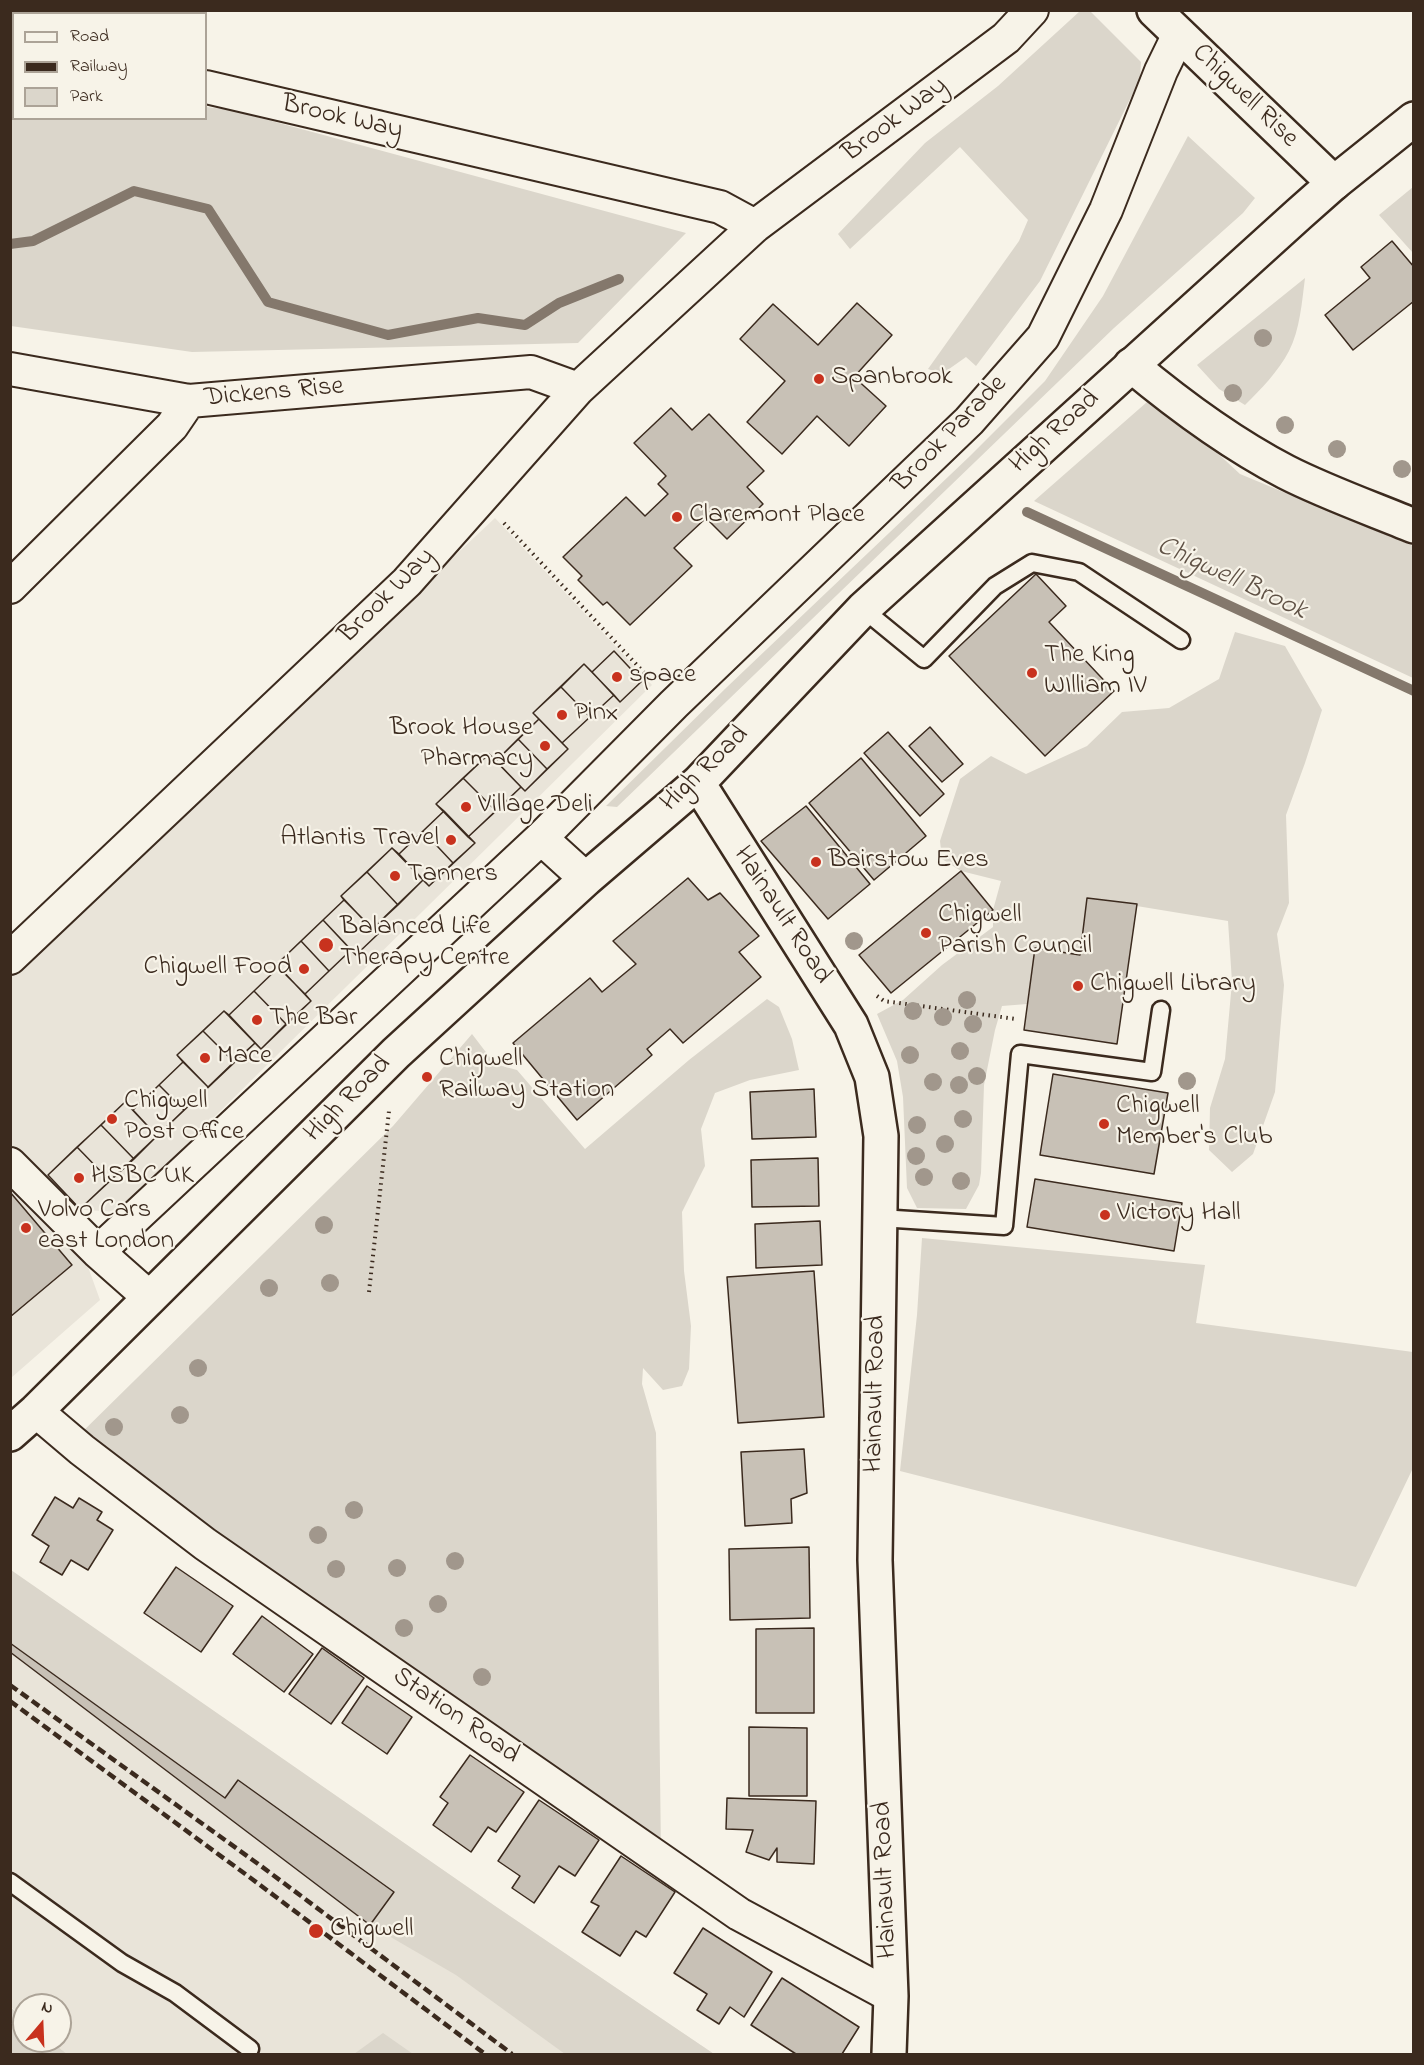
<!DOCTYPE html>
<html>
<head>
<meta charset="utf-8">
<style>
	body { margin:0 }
	#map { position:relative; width:1424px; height:2065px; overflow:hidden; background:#f7f3e8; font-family:"Indie Flower",sans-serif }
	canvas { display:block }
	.frame { position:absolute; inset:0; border:12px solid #3b2a1e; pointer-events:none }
	.legend { position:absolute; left:12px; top:12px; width:195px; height:108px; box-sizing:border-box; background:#f7f3e8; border:2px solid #aca397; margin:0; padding:8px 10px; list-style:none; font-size:18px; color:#3b2a1e }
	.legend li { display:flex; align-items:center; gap:12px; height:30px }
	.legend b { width:30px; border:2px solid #aca397 }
	.north { position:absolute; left:12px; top:1993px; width:60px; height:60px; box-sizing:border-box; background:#f7f3e8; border:2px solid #aca397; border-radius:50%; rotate:19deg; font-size:16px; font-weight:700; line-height:24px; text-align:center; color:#3b2a1e }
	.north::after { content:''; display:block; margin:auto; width:21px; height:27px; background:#c8321e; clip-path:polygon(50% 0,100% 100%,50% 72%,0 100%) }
</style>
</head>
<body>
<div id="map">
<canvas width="1424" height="2065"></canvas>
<div class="frame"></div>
<ul class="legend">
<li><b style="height:8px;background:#f7f3e8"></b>Road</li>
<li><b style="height:8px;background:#3b2a1e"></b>Railway</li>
<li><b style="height:16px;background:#dbd6cb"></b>Park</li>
</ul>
<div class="north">N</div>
</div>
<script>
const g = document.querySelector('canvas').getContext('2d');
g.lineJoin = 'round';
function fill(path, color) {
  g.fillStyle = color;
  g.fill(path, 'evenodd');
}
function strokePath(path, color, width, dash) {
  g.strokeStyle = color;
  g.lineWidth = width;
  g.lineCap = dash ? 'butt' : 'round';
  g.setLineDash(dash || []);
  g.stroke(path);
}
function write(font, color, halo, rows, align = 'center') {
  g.font = font + ' "Indie Flower",sans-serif';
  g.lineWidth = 4.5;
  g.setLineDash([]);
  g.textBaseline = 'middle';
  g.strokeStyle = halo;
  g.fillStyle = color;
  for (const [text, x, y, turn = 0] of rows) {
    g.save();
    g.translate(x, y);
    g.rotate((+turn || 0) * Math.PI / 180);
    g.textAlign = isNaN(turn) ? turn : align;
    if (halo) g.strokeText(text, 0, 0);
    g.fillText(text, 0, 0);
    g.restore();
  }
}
fill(new Path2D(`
	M 495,518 L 652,685 L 118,1212 L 67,1209 L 100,1300 L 11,1378 L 11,972 Z
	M 10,1570 L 495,1906 L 714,2054 L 67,2054 L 51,2041 L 60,2041 L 60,2005 L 24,2005 L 24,2018 L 11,2007 Z`), '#e9e4d9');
fill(new Path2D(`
	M 1080,11 L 1090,11 L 1141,62 L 1140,79 L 1040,281 L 976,366 L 966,357 L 942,374 L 928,369 L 1019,241 L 1028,220 L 960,147 L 850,249 L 838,234 L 925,143 L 998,86 Z
	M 10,85 L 13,85 L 14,118 L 206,118 L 206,107 L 231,110 L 686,233 L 578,343 L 192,352 L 11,326 Z
	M 1188,136 L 1255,198 L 1243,213 L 1114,328 L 617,807 L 606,806 L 727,687 L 970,456 L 1045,381 L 1103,296 Z
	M 1413,187 L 1413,253 L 1379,215 Z
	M 1305,278 C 1302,301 1300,330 1289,351 C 1278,372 1261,389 1245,405 L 1219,389 L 1197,365 Z
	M 1155,395 L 1240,474 L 1413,546 L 1413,678 L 1034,501 Z
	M 1235,632 L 1285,646 L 1322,710 L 1305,763 L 1286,815 L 1289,903 L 1277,934 L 1284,985 L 1275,1092 L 1253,1154 L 1232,1172 L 1209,1150 L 1210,1108 L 1225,1059 L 1232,982 L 1228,921 L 1088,898 L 1080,955 L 1035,949 L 1027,1004 L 1002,1006 L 995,1030 L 984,1085 L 981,1173 L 979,1185 L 966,1209 L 917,1208 L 907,1188 L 903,1097 L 897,1061 L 877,1014 L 903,1000 L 942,965 L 993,927 L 993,910 L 1001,881 L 961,871 L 942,859 L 940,841 L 960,779 L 991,756 L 1026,774 L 1087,746 L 1122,712 L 1169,708 L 1219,679 Z
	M 767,999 L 779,1007 L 792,1039 L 799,1070 L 750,1080 L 715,1093 L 701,1129 L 705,1166 L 682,1212 L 684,1271 L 691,1326 L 689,1369 L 682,1386 L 663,1390 L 643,1368 L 642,1384 L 656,1433 L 661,1856 L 72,1442 L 393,1126 L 472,1034 L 495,1064 L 517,1070 L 585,1149 L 689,1060 Z
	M 922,1238 L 1205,1265 L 1196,1323 L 1413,1352 L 1413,1468 L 1356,1587 L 900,1471 L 917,1315 Z
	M 11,1570 L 495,1906 L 714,2054 L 565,2054 L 456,1975 L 370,1925 L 393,1892 L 238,1780 L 225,1798 L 11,1643 Z
	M 10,2007 L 24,2018 L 24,2041 L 51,2041 L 67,2054 L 11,2054 Z
	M 383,2033 L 413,2054 L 354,2054 Z`), '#dbd6cb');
strokePath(new Path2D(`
	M 10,244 L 33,241 L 134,191 L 208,209 L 268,302 L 388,335 L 478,318 L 525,325 L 559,303 L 619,279
	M 1027,512 L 1414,691`), '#84786c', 10);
const building = new Path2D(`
	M 1392,241 L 1414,267 L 1414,301 L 1353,350 L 1325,315 L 1370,278 L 1361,267 Z
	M 857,303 L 892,335 L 854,377 L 886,406 L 849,446 L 817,416 L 782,454 L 747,422 L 785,381 L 740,339 L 773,304 L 818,345 Z
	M 671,408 L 692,430 L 709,414 L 764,471 L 747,487 L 763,504 L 727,539 L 706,518 L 674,548 L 692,566 L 630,625 L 607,602 L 603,605 L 578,580 L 582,576 L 563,557 L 626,497 L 645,516 L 668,494 L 658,484 L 666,476 L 634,443 Z
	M 1036,574 L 1066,606 L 1049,622 L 1114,691 L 1045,756 L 949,656 Z
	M 614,651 L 642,681 L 620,702 L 614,695 L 590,717 L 562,743 L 568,749 L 525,791 L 521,787 L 468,837 L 475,843 L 429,886 L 423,880 L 372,929 L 378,934 L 356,955 L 351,950 L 305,994 L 311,1001 L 261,1049 L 255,1043 L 80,1209 L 48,1175 L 125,1102 L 133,1110 L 183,1062 L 177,1055 L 224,1011 L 229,1015 L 279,967 L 276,965 L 344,900 L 341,896 L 392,848 L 399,854 L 444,811 L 436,804 L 489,754 L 496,761 L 539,719 L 533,713 L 584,664 L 592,672 Z
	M 614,651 L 642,681 L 620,702 L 592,672 Z
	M 584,664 L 614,695 L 590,717 L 561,687 Z
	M 561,687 L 590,717 L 562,743 L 533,713 Z
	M 539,719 L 568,749 L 547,769 L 518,739 Z
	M 930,727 L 963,764 L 942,782 L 909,746 Z
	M 888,732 L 944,794 L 920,816 L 864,753 Z
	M 518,739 L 547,769 L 525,791 L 496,761 Z
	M 489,754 L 521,787 L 496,811 L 463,778 Z
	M 861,758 L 926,836 L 874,880 L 809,803 Z
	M 463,778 L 496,811 L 468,837 L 436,804 Z
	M 806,806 L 870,884 L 828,919 L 761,841 Z
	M 444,811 L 475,843 L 453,863 L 423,831 Z
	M 423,831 L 453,863 L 429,886 L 399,854 Z
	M 392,848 L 423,880 L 398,905 L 367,872 Z
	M 961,871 L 993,910 L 891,993 L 859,955 Z
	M 367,872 L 398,905 L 372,929 L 341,896 Z
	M 688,878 L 708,900 L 720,893 L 759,936 L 739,952 L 761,977 L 683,1043 L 670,1029 L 647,1049 L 652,1055 L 577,1120 L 513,1043 L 590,978 L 602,992 L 636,964 L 613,941 Z
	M 1087,898 L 1137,904 L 1117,1044 L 1024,1030 L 1035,948 L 1080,955 Z
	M 344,900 L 378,934 L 356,955 L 323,920 Z
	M 323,920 L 351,950 L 329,971 L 301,941 Z
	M 301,941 L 329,971 L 305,994 L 276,965 Z
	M 279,967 L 311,1001 L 286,1024 L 254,991 Z
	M 254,991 L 286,1024 L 261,1049 L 229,1015 Z
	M 224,1011 L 255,1043 L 234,1062 L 203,1031 Z
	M 203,1031 L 234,1062 L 208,1087 L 177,1055 Z
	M 183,1062 L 208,1087 L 184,1110 L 159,1085 Z
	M 1053,1074 L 1168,1093 L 1154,1174 L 1040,1155 Z
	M 159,1085 L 184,1110 L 157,1136 L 133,1110 Z
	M 814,1089 L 816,1137 L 752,1139 L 750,1092 Z
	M 125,1102 L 157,1136 L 134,1159 L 101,1125 Z
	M 101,1125 L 134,1159 L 110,1181 L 77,1147 Z
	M 77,1147 L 110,1181 L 80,1209 L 48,1175 Z
	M 818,1158 L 819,1206 L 752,1207 L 751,1160 Z
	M 1035,1179 L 1182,1203 L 1174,1251 L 1027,1227 Z
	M 10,1192 L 72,1265 L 10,1317 Z
	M 820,1221 L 822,1265 L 756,1268 L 755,1224 Z
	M 814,1271 L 824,1417 L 738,1423 L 727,1277 Z
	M 804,1449 L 807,1493 L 791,1499 L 792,1523 L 745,1526 L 741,1452 Z
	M 55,1497 L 73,1508 L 79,1498 L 102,1512 L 97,1520 L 113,1530 L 88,1570 L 71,1560 L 62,1575 L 40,1562 L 49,1546 L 32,1535 Z
	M 809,1547 L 810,1618 L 730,1620 L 729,1549 Z
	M 176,1567 L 233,1606 L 201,1652 L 144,1613 Z
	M 262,1616 L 313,1654 L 284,1692 L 233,1654 Z
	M 814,1628 L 814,1713 L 756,1713 L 756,1629 Z
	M 10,1643 L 225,1798 L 238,1780 L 394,1892 L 370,1925 L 10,1652 Z
	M 322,1648 L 364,1678 L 331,1724 L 289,1694 Z
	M 367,1686 L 412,1717 L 387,1754 L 342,1723 Z
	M 749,1727 L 807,1728 L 807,1796 L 749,1796 Z
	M 470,1755 L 524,1792 L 496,1832 L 488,1827 L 471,1852 L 433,1825 L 448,1803 L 440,1797 Z
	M 727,1798 L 816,1801 L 814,1864 L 777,1862 L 777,1848 L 769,1860 L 746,1852 L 753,1830 L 726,1829 Z
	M 539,1800 L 599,1840 L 575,1876 L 559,1866 L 534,1903 L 512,1888 L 520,1876 L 498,1861 Z
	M 621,1856 L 675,1892 L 646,1937 L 636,1931 L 620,1956 L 582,1932 L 599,1906 L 591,1902 Z
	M 703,1928 L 772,1972 L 744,2017 L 730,2007 L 719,2024 L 697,2010 L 707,1994 L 674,1973 Z
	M 782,1978 L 859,2027 L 842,2054 L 796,2054 L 751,2025 Z`);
fill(building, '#c8c1b6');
strokePath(building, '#3b2a1e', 1.5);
const lane = new Path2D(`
	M 863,609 L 924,659 L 995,586 L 1032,563 L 1079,572 L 1181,640
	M 880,1218 L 1004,1226 L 1020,1054 L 1152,1072 L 1161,1010
	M 10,1882 L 122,1963 L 175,1993 L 250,2049`);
const street = new Path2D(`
	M 10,44 L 14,44
	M 206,87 L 720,207 L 755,226
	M 10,369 L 189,401
	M 10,587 L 172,426 L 189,401 L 531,372 L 578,389
	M 541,838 L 586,879
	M 10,958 L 407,582 L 578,389 L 755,226 L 1006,38 L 1032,10
	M 10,1164 L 98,1252 L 150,1298
	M 98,1252 L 541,838 L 674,704 L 969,421 L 1043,337 L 1106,210 L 1161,71 L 1179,34
	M 36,1411 L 82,1450 L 205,1544 L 739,1914 L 891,1996`);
const secondary = new Path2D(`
	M 1154,10 L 1334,183
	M 1131,365 C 1179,405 1230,443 1286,472 C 1325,492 1373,509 1414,526`);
const primary = new Path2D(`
	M 698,783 L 851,1025 L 872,1077 L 881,1136 L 875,1560 L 891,1996 L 889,2054
	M 10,1434 L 36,1411 L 396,1053 L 586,879 L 698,783 L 863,609 L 1299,214 L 1334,183 L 1414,119`);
strokePath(lane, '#3b2a1e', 21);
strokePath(street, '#3b2a1e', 36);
strokePath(secondary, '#3b2a1e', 38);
strokePath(primary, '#3b2a1e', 38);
strokePath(new Path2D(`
	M 504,523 L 651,680
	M 877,996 L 884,1001 L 1016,1019
	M 369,1292 L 389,1111`), '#3b2a1e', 4, [1.5, 4.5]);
strokePath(lane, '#f7f3e8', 16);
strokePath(street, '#f7f3e8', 32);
strokePath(secondary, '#f7f3e8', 33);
strokePath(primary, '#f7f3e8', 33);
strokePath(new Path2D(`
	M 10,1685 L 261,1866 L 512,2054
	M 10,1701 L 252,1879 L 485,2054`), '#3b2a1e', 4.5, [9, 4.5]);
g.fillStyle = '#a1978c';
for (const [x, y] of [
	[1263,338],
	[1233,393],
	[1285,425],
	[1337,449],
	[1402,469],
	[854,941],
	[967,1000],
	[913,1011],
	[943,1017],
	[973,1024],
	[960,1051],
	[910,1055],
	[977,1076],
	[1187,1081],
	[933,1082],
	[959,1085],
	[963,1119],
	[917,1125],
	[945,1144],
	[916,1156],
	[924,1177],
	[961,1181],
	[324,1225],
	[330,1283],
	[269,1288],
	[198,1368],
	[180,1415],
	[114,1427],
	[354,1510],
	[318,1535],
	[455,1561],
	[397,1568],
	[336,1569],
	[438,1604],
	[404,1628],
	[482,1677]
]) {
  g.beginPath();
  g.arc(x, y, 9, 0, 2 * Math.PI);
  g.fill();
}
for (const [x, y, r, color] of [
	[819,379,6,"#c8321e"],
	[677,517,6,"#c8321e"],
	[1032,673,6,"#c8321e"],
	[617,677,6,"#c8321e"],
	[562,715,6,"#c8321e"],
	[545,746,6,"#c8321e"],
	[466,807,6,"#c8321e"],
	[451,840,6,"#c8321e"],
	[816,862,6,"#c8321e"],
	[395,876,6,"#c8321e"],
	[926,933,6,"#c8321e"],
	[326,945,8,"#c8321e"],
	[304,969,6,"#c8321e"],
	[1078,986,6,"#c8321e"],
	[257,1020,6,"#c8321e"],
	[205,1058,6,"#c8321e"],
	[427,1077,6,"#c8321e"],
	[112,1119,6,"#c8321e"],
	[1104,1124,6,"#c8321e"],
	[79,1178,6,"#c8321e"],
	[1105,1215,6,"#c8321e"],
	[26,1228,6,"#c8321e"],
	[316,1931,8,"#c8321e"]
]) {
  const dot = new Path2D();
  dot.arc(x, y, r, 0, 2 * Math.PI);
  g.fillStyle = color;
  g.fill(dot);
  strokePath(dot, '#f7f3e8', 2);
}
write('27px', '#3b2a1e', '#f7f3e8', [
	["Chigwell Rise",1244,97,44],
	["Brook Way",342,119,13],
	["Brook Way",896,121,-37],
	["Dickens Rise",274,394,-5],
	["High Road",1056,433,-42],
	["Brook Parade",951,435,-46],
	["Brook Way",388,597,-45],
	["High Road",706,770,-44],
	["Hainault Road",781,916,57],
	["High Road",349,1100,-45],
	["Hainault Road",877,1394,-89],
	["Station Road",455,1717,35],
	["Hainault Road",887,1880,-92]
]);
write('27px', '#3b2a1e', '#f7f3e8', [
	["Spanbrook",831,379],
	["Claremont Place",689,517],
	["The King",1044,657],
	["WIlliam IV",1044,688],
	["space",629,677],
	["Pinx",574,715],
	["Brook House",533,730,"right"],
	["Pharmacy",533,761,"right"],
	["Village Deli",478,807],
	["Atlantis Travel",439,840,"right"],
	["Bairstow Eves",828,862],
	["Tanners",407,876],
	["Chigwell",938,917],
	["Parish Council",938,948],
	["Balanced Life",340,929],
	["Therapy Centre",340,960],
	["Chigwell Food",292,969,"right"],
	["Chigwell Library",1090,986],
	["The Bar",269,1020],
	["Mace",217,1058],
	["Chigwell",439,1061],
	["Railway Station",439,1092],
	["Chigwell",124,1103],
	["Post Office",124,1134],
	["Chigwell",1116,1108],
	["Member's Club",1116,1139],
	["HSBC UK",91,1178],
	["Volvo Cars",38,1212],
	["east London",38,1243],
	["Victory Hall",1117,1215],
	["Chigwell",330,1931]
], 'left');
write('italic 28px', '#5f5145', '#f7f3e8', [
	["Chigwell Brook",1231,580,25]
]);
</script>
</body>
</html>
